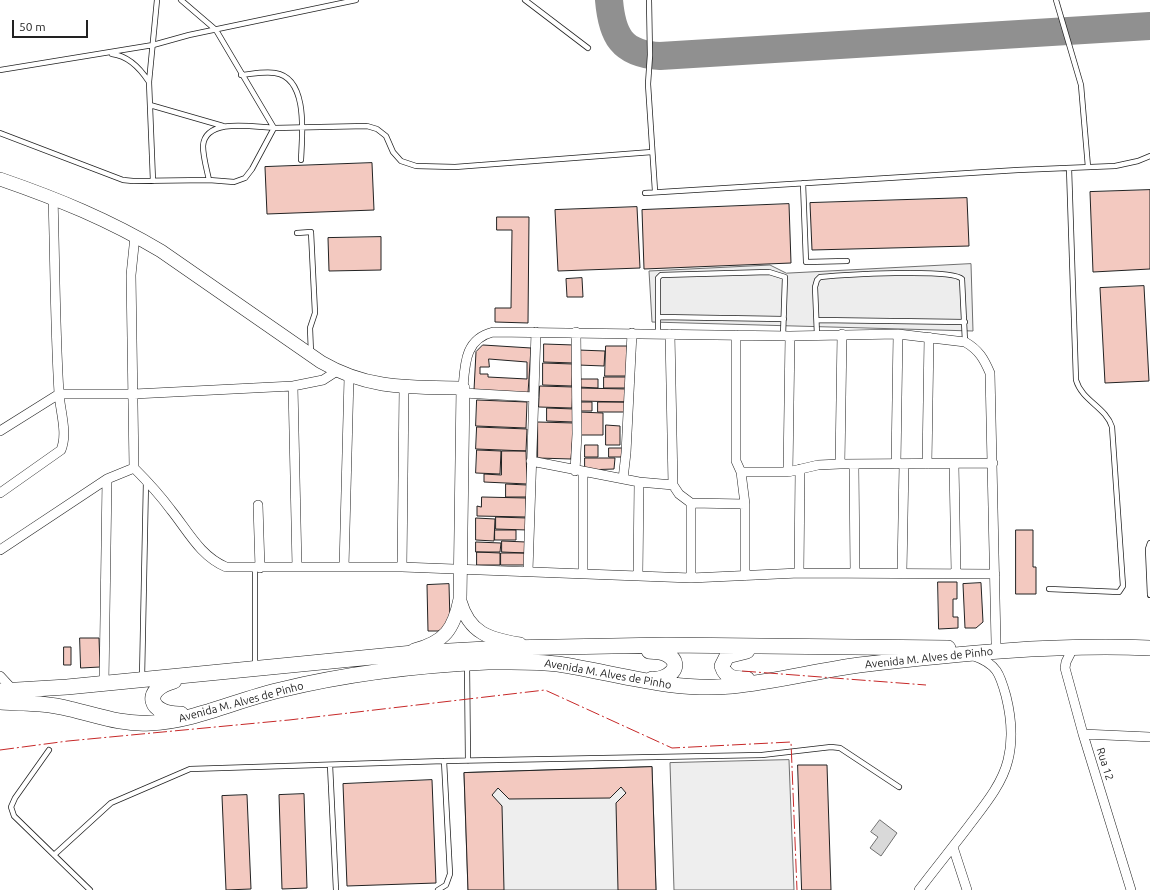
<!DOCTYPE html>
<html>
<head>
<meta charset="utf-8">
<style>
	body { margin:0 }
	#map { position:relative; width:1150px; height:890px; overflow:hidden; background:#fff; font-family:Ubuntu,sans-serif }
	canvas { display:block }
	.scale { position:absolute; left:12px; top:20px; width:76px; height:18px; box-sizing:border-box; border:2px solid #222; border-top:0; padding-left:5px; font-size:12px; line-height:14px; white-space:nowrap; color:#222; -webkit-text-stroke:3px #fff; paint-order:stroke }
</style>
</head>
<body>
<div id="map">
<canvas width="1150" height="890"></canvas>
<div class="scale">50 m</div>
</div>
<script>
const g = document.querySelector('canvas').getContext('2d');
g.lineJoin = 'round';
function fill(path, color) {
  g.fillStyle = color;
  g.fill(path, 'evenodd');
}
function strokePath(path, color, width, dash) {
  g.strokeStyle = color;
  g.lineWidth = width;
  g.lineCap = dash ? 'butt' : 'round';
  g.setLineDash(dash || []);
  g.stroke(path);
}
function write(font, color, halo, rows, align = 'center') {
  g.font = font + ' Ubuntu,sans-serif';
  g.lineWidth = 3;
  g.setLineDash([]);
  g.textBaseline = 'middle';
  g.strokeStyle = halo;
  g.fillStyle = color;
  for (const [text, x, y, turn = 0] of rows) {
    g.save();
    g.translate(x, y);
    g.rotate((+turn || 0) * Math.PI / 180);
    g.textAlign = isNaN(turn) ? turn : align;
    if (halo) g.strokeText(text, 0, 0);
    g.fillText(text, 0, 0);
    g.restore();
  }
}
const green = new Path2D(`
	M 789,760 L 794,890 L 674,890 L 670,763 Z
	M 652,767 L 656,890 L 468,890 L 464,773 Z`);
fill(green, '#eee');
strokePath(green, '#6f6f6f', 1);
const parking = new Path2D(`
	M 971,264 L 973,331 L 652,322 L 649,271 L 770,265 L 786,273 Z`);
fill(parking, '#ededed');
strokePath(parking, '#6f6f6f', 1);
const water = new Path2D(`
	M 880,820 L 897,833 L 881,856 L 870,848 L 878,837 L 871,832 Z`);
fill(water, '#d9d9d9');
strokePath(water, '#6f6f6f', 1);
strokePath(new Path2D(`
	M 609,0 C 612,35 621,54 660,56 L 1150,26`), '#909090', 28);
const building = new Path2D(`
	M 372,163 L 374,210 L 267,214 L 265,167 Z
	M 1150,190 L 1150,269 L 1093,272 L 1090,192 Z
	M 967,198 L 969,246 L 812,250 L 810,203 Z
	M 789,204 L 791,263 L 644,269 L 642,210 Z
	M 637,207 L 640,268 L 558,271 L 555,210 Z
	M 497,217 L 529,217 L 528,323 L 495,322 L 495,308 L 511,308 L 512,230 L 497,230 Z
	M 381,237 L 381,270 L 329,271 L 328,238 Z
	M 582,278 L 583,297 L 567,297 L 566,279 Z
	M 1144,286 L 1149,381 L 1105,383 L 1100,288 Z
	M 544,344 L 574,345 L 574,363 L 544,362 Z
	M 483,345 L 531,348 L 528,393 L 474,390 L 476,352 ZM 489,359 L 527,362 L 527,379 L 488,377 L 488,374 L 480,374 L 480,367 L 489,367 Z
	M 606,346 L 627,346 L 627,376 L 605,376 Z
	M 578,350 L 605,351 L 604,366 L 578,365 Z
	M 543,363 L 573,364 L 572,386 L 543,385 Z
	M 604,377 L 626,377 L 626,388 L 604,388 Z
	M 578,379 L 598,379 L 598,388 L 578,387 Z
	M 540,386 L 573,387 L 572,408 L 539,407 Z
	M 579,388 L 627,389 L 627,402 L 579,401 Z
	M 477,400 L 527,402 L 526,428 L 476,426 Z
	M 579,402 L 592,402 L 592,411 L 578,411 Z
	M 598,402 L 625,402 L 625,412 L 598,412 Z
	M 547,408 L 574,409 L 574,422 L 547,421 Z
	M 579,412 L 603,413 L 603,435 L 579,435 Z
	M 538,422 L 574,423 L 571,459 L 538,458 Z
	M 606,425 L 620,426 L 620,445 L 606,445 Z
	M 477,427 L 527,429 L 526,451 L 476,449 Z
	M 585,445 L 598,445 L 598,457 L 585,457 Z
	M 609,448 L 622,448 L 622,457 L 609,457 Z
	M 477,450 L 501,451 L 500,474 L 476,473 Z
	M 502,451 L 526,451 L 527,484 L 484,482 L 484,474 L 501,475 Z
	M 585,458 L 615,458 L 614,469 L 585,470 Z
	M 506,484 L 527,485 L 527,497 L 506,497 Z
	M 482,497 L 526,498 L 526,517 L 477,516 L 477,506 L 481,507 Z
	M 496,517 L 527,518 L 527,530 L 496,529 Z
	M 476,518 L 495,519 L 494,541 L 476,540 Z
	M 495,530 L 516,530 L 516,540 L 495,540 Z
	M 1016,530 L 1033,530 L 1033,567 L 1036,567 L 1036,594 L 1016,594 Z
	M 502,541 L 526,542 L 526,553 L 502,552 Z
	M 476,542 L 501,543 L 500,552 L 476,552 Z
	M 477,552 L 500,553 L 500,565 L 477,565 Z
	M 501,553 L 525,553 L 525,565 L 501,565 Z
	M 938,582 L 957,582 L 957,599 L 953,599 L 953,617 L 958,617 L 958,628 L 939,629 Z
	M 981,583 L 983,622 L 976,628 L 965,628 L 963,584 Z
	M 449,584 L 450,622 L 447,627 L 438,631 L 428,631 L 427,585 Z
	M 80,638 L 99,638 L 100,667 L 81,668 Z
	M 64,647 L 71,647 L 71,665 L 64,665 Z
	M 798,765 L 827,765 L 831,890 L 802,890 Z
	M 652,767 L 656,890 L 618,890 L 616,803 L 626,793 L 621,787 L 610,798 L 509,799 L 498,788 L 492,795 L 502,806 L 504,890 L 468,890 L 464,773 Z
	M 432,780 L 436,883 L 347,886 L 343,784 Z
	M 304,794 L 307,888 L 282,889 L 279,795 Z
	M 247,795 L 251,889 L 226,890 L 222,796 Z`);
fill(building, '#f3c9c0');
strokePath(building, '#222', 1);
const lane = new Path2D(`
	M 181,0 L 216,30 L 274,128
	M 525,0 L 588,48
	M 649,0 L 650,55 L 648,84 L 655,191
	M 1056,0 L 1081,85 L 1088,167
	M 112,54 C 129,56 140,68 149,82
	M 0,70 L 153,45 L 189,35 L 356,0
	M 241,75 C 252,74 265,71 275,73 C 309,78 302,136 301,160
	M 150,105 L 223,126
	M 0,133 L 123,180 L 133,181 L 209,180 L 234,182 L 245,178 L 252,169 L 274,128 L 367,126 L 377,129 L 386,136 L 393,152 L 401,161 L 416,166 L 455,167 L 652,152
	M 209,180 C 207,170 203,157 203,146 C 205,117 254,127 274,128
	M 153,181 L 149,82 L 157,0
	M 803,183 L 806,262 L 847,261
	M 645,193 L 1018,170 L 1115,166 L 1138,161 L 1150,156
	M 297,233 L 311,232 L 315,313 L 310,328 L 311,353
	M 658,317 L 784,319
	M 817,320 L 965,322
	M 658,333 L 658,278 L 661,275 L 769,272 L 785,277 L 783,336
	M 817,335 L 815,287 L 817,280 L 820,277 C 840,275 952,268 962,279 L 965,342
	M 1150,543 L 1148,549 L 1150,595
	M 255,568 L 255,667
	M 1049,589 L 1119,592 L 1123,586 L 1112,427 C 1106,407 1082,401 1076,380 L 1069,168
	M 467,665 L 468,761
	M 142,678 L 146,481
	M 49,750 L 15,798 L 11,807 L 14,816 L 90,890
	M 330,765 L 336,890
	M 54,855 L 111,803 L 190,769 L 444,761 L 762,755 L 831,747 L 840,748 L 899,787
	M 438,890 L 446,885 L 450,874 L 444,761`);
const street = new Path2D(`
	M 135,236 L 131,275 L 134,468 C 147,481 160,495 171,510 C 188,531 200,556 226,567 L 402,567 L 691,578 L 799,573 L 995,574
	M 670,334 L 673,485
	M 736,335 L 736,461 L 741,472 L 745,504 L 745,576
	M 293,386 L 297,567
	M 463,388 C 465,363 465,339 493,332 L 790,336 L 898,334 L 965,342 C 979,350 984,359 990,373 L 996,643
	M 463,393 L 534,397
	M 0,431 L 59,394 L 134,394 L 293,386 L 323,380 L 337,371
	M 531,461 L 639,482 L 673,485 L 679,494 L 691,503 L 745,504
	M 840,464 L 842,334
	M 854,464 L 855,573
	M 896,464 L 898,334
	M 927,464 L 929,337
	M 954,464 L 956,573
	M 575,471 L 577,434 L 576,332
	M 741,472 L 788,472 L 818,465 L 840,464 L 993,463
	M 788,472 L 790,336
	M 623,479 L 626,453 L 632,333
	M 0,493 L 61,450 C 68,433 60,411 59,393 C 55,328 55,262 53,197
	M 258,505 L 260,568
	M 0,550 L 107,479 L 134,468
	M 344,567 L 349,377
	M 402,567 L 404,387
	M 528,571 L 536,332
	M 583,572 L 583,472
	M 902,572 L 904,464
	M 799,573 L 800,469
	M 638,575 L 639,482
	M 691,578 L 691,503
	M 1074,646 L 1066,662 L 1065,668 L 1083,734 L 1131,890
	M 0,676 L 13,690
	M 104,683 L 107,479
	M 1083,734 L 1150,737
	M 953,847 L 967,890
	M 919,890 C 935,869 952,848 968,827 C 983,807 1002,785 1008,760 C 1013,740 1011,716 1006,696 C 1000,674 997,664 974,656`);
const secondary = new Path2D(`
	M 0,179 C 58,199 109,220 161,251 L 321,362 C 369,390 410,387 463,388 L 460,599 C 454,629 445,642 414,650
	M 460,601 C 469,633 489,639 520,644`);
const primary = new Path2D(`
	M 649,651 C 655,652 662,651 668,655 C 685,666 667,681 652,679
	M 747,651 L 727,656 L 722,666 C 726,679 736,679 747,679
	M 174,681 C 141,690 149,715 181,714
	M 0,691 L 67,687 L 413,653 L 504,648 L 666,645 L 948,648
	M 0,702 C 23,703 47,703 70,709 C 96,715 122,725 150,723 C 195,721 236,700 280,690 C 345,674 421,665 488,662 C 512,662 535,661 558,664 C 616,673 673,692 732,686 C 774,682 816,671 859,665 C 955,654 1053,644 1150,648`);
strokePath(lane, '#222', 6);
strokePath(street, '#222', 10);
strokePath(secondary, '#222', 14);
strokePath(primary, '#222', 16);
strokePath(lane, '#fff', 4.5);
strokePath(street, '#fff', 9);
strokePath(secondary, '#fff', 13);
strokePath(primary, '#fff', 15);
strokePath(new Path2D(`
	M 742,671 L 926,685
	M 0,750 L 68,741 L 289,720 L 545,690 L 672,748 L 791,742 L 797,890`), '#c62828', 1, [14, 3, 2, 3]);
write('11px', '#222', '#fff', [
	["Avenida M. Alves de Pinho",929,658,-6],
	["Avenida M. Alves de Pinho",608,674,10],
	["Avenida M. Alves de Pinho",241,702,-15],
	["Rua 12",1105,764,73]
]);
</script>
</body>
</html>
